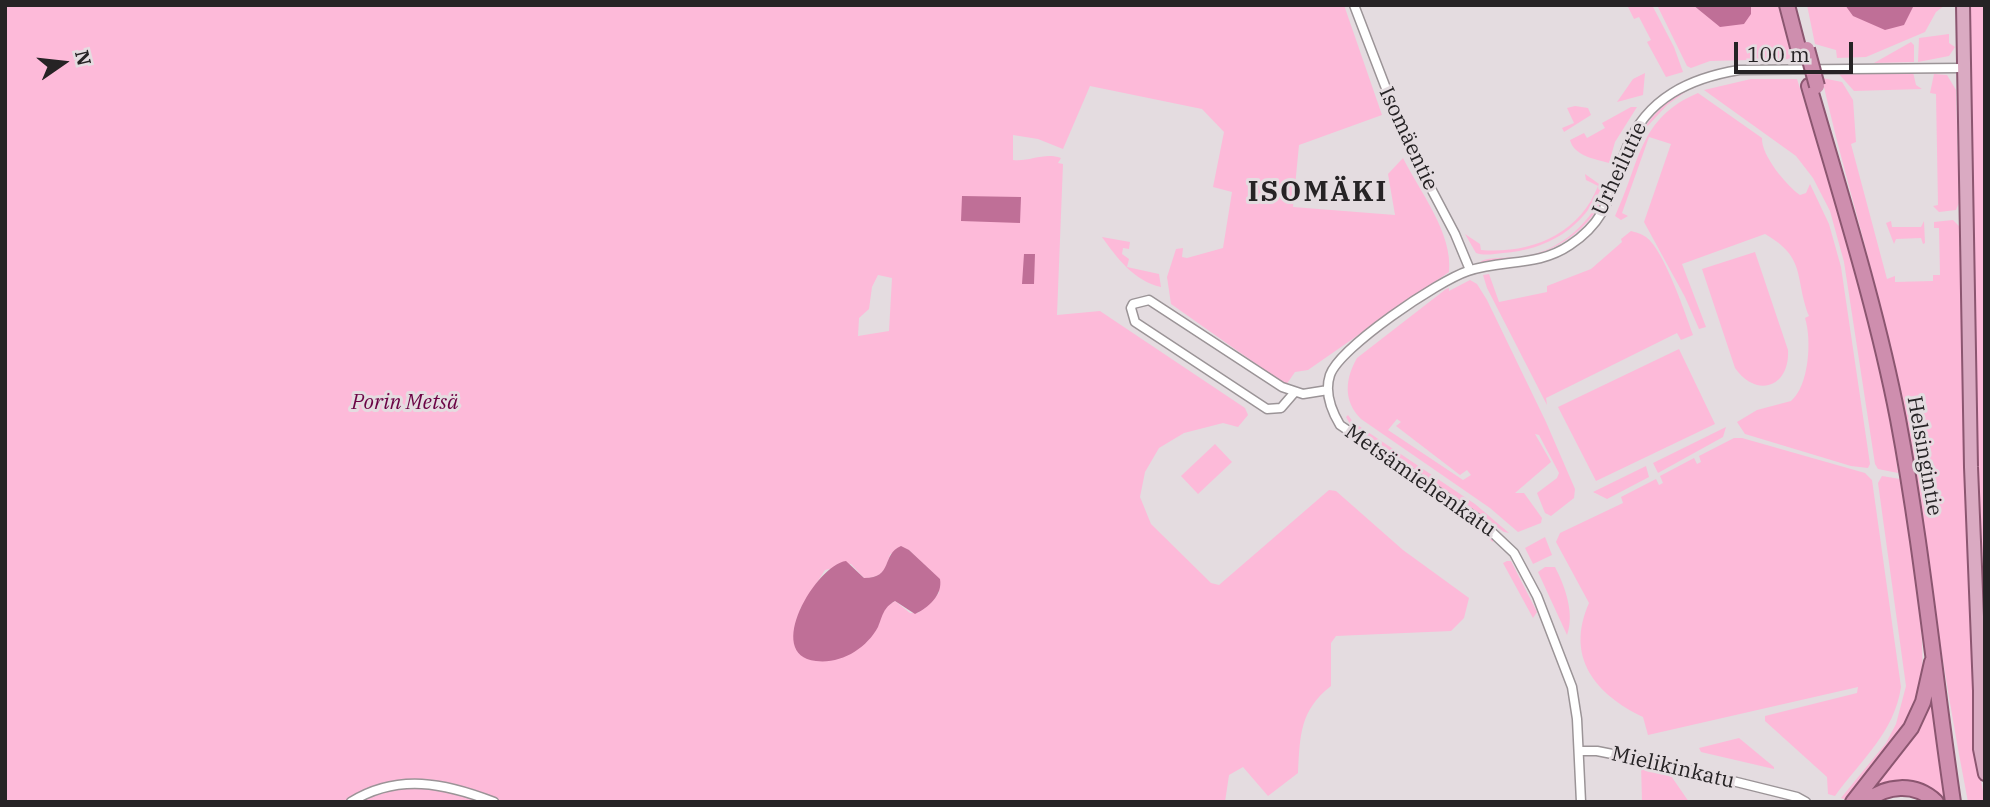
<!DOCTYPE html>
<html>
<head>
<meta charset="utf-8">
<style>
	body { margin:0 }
	#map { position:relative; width:1990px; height:807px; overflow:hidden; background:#e4dce0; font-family:"IBM Plex Serif",serif }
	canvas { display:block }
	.frame { position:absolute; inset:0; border:7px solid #262325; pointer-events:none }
	.north { position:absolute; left:28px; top:28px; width:70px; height:70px; -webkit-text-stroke:5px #e4dce0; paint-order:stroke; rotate:76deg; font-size:19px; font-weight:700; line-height:28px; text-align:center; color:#262325 }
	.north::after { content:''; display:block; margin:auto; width:24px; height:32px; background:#262325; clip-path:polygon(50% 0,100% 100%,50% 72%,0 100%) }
	.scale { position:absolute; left:1734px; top:42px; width:119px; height:32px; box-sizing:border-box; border:4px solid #262325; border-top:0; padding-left:9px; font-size:21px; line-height:24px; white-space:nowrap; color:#262325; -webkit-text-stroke:5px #e4dce0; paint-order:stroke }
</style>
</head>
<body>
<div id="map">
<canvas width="1990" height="807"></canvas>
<div class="frame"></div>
<div class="north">N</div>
<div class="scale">100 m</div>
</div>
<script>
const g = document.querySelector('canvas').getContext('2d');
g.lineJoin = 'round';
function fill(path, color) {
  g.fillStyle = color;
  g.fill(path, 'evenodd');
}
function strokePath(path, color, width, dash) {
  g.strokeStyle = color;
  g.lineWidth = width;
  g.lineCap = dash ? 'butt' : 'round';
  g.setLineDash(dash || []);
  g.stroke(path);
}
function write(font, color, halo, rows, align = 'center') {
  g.font = font + ' "IBM Plex Serif",serif';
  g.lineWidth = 6;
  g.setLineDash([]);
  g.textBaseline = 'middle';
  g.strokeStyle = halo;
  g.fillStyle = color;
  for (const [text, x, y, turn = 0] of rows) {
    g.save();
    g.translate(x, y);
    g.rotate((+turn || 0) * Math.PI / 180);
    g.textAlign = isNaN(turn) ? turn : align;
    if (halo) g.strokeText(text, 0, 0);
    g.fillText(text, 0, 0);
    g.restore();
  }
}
fill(new Path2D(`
	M 5,5 L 1344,5 L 1382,115 L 1299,145 L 1293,207 L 1395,215 L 1388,174 L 1403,158 C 1420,192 1453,233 1449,272 L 1308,370 L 1295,372 L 1286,385 L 1171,304 L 1167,277 L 1176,249 L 1183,248 L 1182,257 L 1187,258 L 1223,248 L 1232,192 L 1213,187 L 1224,132 L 1202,109 L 1090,86 L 1063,149 L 1038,139 L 1013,135 L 1013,160 C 1030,162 1044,152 1061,158 L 1058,163 L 1063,164 L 1057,315 L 1100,311 L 1245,408 L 1248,415 L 1238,427 L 1223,423 L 1184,433 L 1159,448 L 1145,472 L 1140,497 L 1151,524 L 1211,583 L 1219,585 L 1329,490 L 1336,491 L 1403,550 L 1469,598 L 1464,618 L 1451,631 L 1336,636 L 1331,643 L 1331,686 C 1300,710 1300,735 1298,773 L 1268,796 L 1243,767 L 1229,775 L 1225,802 L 5,802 ZM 878,275 L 892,278 L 889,331 L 858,336 L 859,318 L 869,309 L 872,287 ZM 909,550 L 939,579 L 939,593 L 918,613 L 910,613 L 895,601 L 886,607 L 882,613 L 800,609 L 825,570 L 851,564 L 864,578 C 881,578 887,570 890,554 Z
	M 1627,5 L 1652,5 L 1674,47 L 1683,72 L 1666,77 L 1647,42 L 1651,40 L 1639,17 L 1634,19 Z
	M 1657,5 L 1693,5 L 1698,9 L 1751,14 L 1751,5 L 1778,5 L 1792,59 L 1710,61 L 1691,68 L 1687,66 Z
	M 1807,5 L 1945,5 L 1936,12 L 1925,32 L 1866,57 L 1837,58 L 1836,50 L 1815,44 Z
	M 1970,5 L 1985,5 L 1985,615 L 1977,447 L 1968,27 Z
	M 1949,34 L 1949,43 L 1955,47 L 1949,56 L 1918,62 L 1919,38 Z
	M 1911,42 L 1914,45 L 1914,62 L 1874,63 Z
	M 1913,72 L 1916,85 L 1922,89 L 1854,91 L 1838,73 Z
	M 1645,73 L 1643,95 L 1617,102 L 1633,79 Z
	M 1934,74 L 1947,75 L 1956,90 L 1959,203 L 1956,210 L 1939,212 L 1933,206 L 1938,205 L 1936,94 L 1930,93 Z
	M 1822,78 L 1842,82 L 1853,100 L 1856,142 L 1851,144 L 1887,279 L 1895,276 L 1895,282 L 1933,281 L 1933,275 L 1940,275 L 1939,228 L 1934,228 L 1934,222 L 1953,220 L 1959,226 L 1974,743 L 1985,802 L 1968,802 C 1941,664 1923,525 1898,388 C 1879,283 1845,182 1822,78 Z
	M 1751,79 L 1797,79 C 1838,207 1884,338 1898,473 L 1878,469 L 1875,464 L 1844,262 L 1830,211 L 1813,178 L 1796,156 L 1704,90 Z
	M 1691,88 L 1667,105 L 1644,130 L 1621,184 C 1633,139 1649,109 1691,88 Z
	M 1698,93 L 1762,138 C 1761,155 1786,185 1800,195 L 1806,193 L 1810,184 L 1829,224 L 1841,267 L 1870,464 L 1868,468 L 1851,466 L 1745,434 L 1737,422 L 1757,410 L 1791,401 C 1809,386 1812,340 1805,318 L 1809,316 C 1794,277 1807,258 1765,234 L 1682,264 L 1706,327 L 1699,329 L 1685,297 L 1644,222 L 1671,144 L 1649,137 L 1622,213 L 1628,216 L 1621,220 L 1615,216 C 1640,164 1638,118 1698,93 Z
	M 1575,106 L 1588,108 L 1591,115 L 1564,132 L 1562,128 L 1574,123 L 1567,108 Z
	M 1631,107 L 1637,107 L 1615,142 L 1609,163 C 1595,159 1574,156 1570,140 L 1584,133 L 1587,138 L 1605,128 L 1602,123 Z
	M 1585,174 L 1602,186 C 1584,228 1547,250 1503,253 C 1494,254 1484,256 1476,253 L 1465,234 L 1480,244 L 1481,250 C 1530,254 1579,235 1598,186 L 1586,180 Z
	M 1608,185 L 1610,186 C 1586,242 1539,262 1480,262 C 1485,257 1510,258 1521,257 C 1562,251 1591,222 1608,185 Z
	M 1891,221 L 1892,227 L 1921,227 L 1924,221 L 1925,243 L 1923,244 L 1921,238 L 1896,239 L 1894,244 L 1886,223 Z
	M 1631,231 C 1635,232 1642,234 1646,237 C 1664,250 1685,313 1693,335 L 1681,340 L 1677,333 L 1546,398 L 1547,405 L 1487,288 L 1483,275 L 1489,274 L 1499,302 L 1547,292 L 1547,286 L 1591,269 L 1622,242 L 1621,239 Z
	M 1102,237 L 1130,242 L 1129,249 L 1123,248 L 1122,254 L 1129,259 L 1127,267 L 1159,274 L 1161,287 C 1134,281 1117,258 1102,237 Z
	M 1755,252 L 1788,350 C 1790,387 1757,399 1735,368 L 1702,269 Z
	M 1470,280 L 1477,284 L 1487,300 L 1546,422 L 1575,489 L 1574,498 L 1551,516 L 1545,513 L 1537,493 L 1557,478 L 1559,473 L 1539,435 L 1535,434 L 1551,462 L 1515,493 L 1524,493 L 1542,518 L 1541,523 L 1518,532 L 1490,508 L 1361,419 C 1343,401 1345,379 1357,358 L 1446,289 L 1449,288 L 1449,291 ZM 1397,419 L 1401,422 L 1396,426 L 1460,475 L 1467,470 L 1471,475 L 1463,480 L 1388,430 Z
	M 1679,349 L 1715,424 L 1596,481 L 1558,407 Z
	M 1348,415 L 1353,422 L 1475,504 L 1509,533 L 1504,532 L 1350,424 L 1346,417 Z
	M 1726,427 L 1723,437 L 1658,473 L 1653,463 Z
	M 1734,438 L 1742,438 L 1865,473 L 1872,480 L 1901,687 C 1894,733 1861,760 1835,796 L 1828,794 L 1827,777 L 1765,721 L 1765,716 L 1857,693 L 1858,687 L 1648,735 L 1643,717 C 1595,694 1565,657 1589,603 L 1556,542 L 1560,533 L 1623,503 L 1621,497 L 1656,479 L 1659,485 L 1663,483 L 1660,476 L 1694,458 L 1697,464 L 1701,462 L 1699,456 Z
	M 1215,444 L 1232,462 L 1198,494 L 1181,476 Z
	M 1646,466 L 1649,477 L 1607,499 L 1593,492 Z
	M 1882,476 L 1900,479 C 1908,532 1934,660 1917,707 C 1904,743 1868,770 1846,800 L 1841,798 L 1886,743 L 1896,724 L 1906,686 L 1878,483 Z
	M 1411,483 L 1424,487 L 1494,539 L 1493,542 Z
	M 1545,537 L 1552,555 L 1533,564 L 1525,548 Z
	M 1507,561 L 1511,561 L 1537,612 L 1533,618 L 1503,563 Z
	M 1545,567 L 1555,567 C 1565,586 1575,614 1567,635 L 1538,572 Z
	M 1931,691 L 1947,802 L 1938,797 L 1865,790 C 1894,759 1922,733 1931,691 Z
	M 1739,738 L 1774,767 L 1774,769 L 1701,752 L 1699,748 Z
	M 1641,764 L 1667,770 L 1689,802 L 1642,802 Z`), '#fdbad9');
fill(new Path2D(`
	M 1693,5 L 1751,5 L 1751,14 L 1744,24 L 1720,27 Z
	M 1845,5 L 1914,5 L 1904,25 L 1885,30 L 1853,16 Z
	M 962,196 L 1021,197 L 1020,223 L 961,221 Z
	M 1024,254 L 1035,254 L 1034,284 L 1022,284 Z
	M 901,546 L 909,550 L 940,579 C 943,595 928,608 915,614 L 895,601 C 883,608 883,615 878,627 C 866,649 841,664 816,661 C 763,655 816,565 846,561 L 864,578 C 894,578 881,554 901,546 Z`), '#bf6f97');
const minor = new Path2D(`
	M 1354,5 L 1407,143 L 1455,234 L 1470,270
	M 1294,393 L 1281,408 L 1267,409 L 1135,322 L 1131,308 L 1133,304 L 1149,300 L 1282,387 L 1303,394 L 1328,390
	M 1579,751 L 1597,751 L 1668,765 L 1797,797 L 1806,802
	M 351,802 C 398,773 445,783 494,802
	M 1581,802 L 1577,719 L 1572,687 L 1537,596 L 1514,553 L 1478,519 L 1340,425 C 1331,410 1324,393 1330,375 C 1340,347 1438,281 1468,271 C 1503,259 1538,267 1570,245 C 1611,218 1610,188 1627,147 C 1647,98 1690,78 1739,70 L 1962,68`);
const primary = new Path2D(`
	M 1963,5 L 1971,467 L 1980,691 L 1980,749 L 1985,774`);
const trunk = new Path2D(`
	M 1787,5 L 1799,51
	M 1809,86 C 1841,197 1876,306 1898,419 C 1922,546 1934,674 1953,802
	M 1853,802 L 1911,728 L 1923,702 L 1932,662
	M 1865,802 C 1886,785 1915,782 1936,802`);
strokePath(minor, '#9b9497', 11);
strokePath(primary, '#8b5670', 16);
strokePath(trunk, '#8b5670', 18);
strokePath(minor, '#fff', 8);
strokePath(primary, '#daaac2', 12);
strokePath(trunk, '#ce8eae', 14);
const trunkBridge = new Path2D(`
	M 1807,49 L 1817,86`);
strokePath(trunkBridge, '#8b5670', 18, []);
strokePath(trunkBridge, '#ce8eae', 14);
write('21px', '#262325', '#e4dce0', [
	["Isomäentie",1408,139,65],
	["Urheilutie",1620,169,-65],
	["Helsingintie",1924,456,80],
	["Metsämiehenkatu",1420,481,35],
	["Mielikinkatu",1673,768,13]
]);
write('italic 21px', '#6b0445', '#e4dce0', [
	["Porin Metsä",405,403]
]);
g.letterSpacing = '2px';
write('bold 28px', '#262325', '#e4dce0', [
	["ISOMÄKI",1318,193]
]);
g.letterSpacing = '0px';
</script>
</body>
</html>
